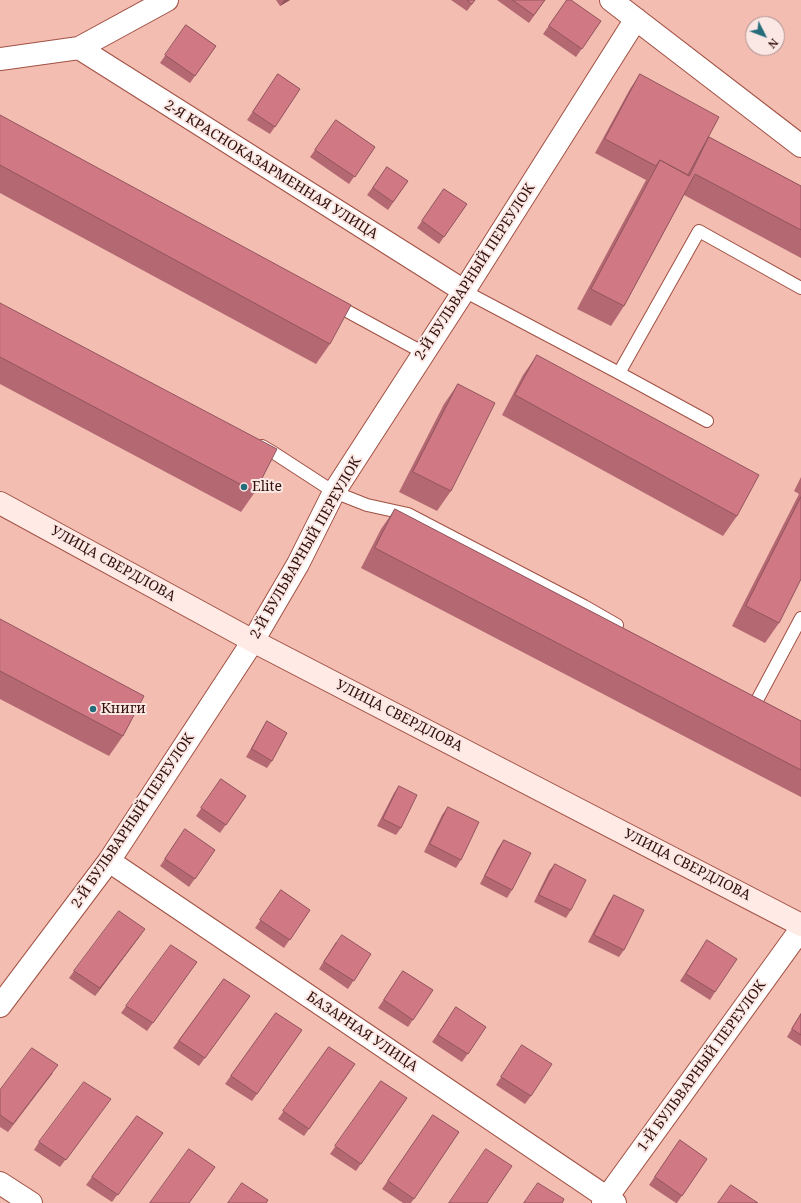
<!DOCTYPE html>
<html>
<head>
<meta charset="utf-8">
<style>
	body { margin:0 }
	#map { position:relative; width:801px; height:1203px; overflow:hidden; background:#f3bdb2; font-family:"Noto Serif",serif }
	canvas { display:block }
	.north { position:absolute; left:745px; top:16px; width:40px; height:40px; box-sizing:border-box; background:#fbe7e4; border:1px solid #ab918e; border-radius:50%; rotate:132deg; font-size:11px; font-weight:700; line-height:16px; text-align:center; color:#32110c }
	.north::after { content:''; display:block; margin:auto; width:14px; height:18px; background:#246c79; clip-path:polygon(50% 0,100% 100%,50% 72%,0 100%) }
</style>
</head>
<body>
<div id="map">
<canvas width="801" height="1203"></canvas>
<div class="north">N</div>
</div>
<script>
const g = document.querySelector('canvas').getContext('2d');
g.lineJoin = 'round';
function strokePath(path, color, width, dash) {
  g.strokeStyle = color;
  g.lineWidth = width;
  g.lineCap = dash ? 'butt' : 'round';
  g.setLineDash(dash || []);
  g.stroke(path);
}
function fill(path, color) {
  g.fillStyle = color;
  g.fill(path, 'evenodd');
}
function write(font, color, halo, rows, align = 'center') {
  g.font = font + ' "Noto Serif",serif';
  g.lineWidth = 4;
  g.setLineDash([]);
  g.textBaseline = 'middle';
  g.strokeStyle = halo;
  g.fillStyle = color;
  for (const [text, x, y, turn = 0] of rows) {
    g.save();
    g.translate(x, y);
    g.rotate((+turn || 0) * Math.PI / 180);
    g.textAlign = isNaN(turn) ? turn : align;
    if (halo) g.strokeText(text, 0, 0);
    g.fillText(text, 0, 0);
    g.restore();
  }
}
const lane = new Path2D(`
	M 464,291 L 619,373 L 699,231 L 801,288
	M 334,304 L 424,353
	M 619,373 L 707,421
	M 262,446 L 274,453 L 334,492 L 367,505 L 408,514 L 584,606 L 617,625
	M 754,706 L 801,618`);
const street = new Path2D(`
	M 611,0 L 801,146
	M 79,48 L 464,291
	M 0,59 L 79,48 L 167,0
	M 109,861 L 615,1203
	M 0,1006 L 109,861 L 253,641 L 298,564 L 334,492 L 464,291 L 636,19
	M 0,1183 L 31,1203
	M 603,1203 L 801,929`);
const secondary = new Path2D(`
	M 0,503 L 253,641 L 801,925`);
strokePath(lane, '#a05143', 14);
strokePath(street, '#a05143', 24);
strokePath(secondary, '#a05143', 24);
strokePath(lane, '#fff', 12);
strokePath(street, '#fff', 22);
strokePath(secondary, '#ffeae6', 22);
fill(new Path2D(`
	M 276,0 L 290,0 L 280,6 Z
	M 451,0 L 475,0 L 467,11 Z
	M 497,0 L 545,0 L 529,23 Z
	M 567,0 L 601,21 L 576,57 L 543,34 Z
	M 186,25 L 216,46 L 190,83 L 160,63 Z
	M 278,74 L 300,89 L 270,134 L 247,120 Z
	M 640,74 L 705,144 L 709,137 L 801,186 L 801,258 L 684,195 L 624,306 L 611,326 L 577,309 L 646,180 L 595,153 L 630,89 Z
	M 0,115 L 330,344 L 316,364 L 0,193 Z
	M 336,120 L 375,147 L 349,184 L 310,157 Z
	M 387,167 L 408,181 L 388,210 L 367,195 Z
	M 444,189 L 467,204 L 439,244 L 417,228 Z
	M 0,303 L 255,492 L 241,512 L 0,384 Z
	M 537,355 L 737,516 L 723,536 L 502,415 L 523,375 Z
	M 458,384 L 451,491 L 437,511 L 399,492 L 444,404 Z
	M 801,477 L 801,579 L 779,623 L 765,643 L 732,626 L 799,494 L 794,491 Z
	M 395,509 L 801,721 L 801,797 L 361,568 L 381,529 Z
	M 0,619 L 123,736 L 109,756 L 0,699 Z
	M 267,721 L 272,761 L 267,768 L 246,757 L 262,729 Z
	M 221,779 L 246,796 L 220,833 L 196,816 Z
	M 399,786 L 401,828 L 396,835 L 377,826 L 394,793 Z
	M 448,807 L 461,860 L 456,868 L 424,852 L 442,815 Z
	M 185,829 L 215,850 L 189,887 L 160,866 Z
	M 504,840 L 512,890 L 507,898 L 480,884 L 498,848 Z
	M 555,864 L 571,910 L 566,918 L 534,902 L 549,871 Z
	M 281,890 L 310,910 L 284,948 L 255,928 Z
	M 614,895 L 624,950 L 619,957 L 588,942 L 609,902 Z
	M 140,936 L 95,996 L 69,978 L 74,971 Z
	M 707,940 L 715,992 L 710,1000 L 680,981 Z
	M 336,942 L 371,954 L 348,989 L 319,969 Z
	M 197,962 L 147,1031 L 121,1013 L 126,1006 Z
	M 403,971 L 433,990 L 408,1027 L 378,1008 Z
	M 224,979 L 250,996 L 199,1066 L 173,1048 Z
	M 456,1007 L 486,1027 L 462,1062 L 432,1042 Z
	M 276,1013 L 302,1030 L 252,1101 L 225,1084 Z
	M 801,1013 L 801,1046 L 787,1037 Z
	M 329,1047 L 355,1064 L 304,1136 L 278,1119 Z
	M 517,1052 L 531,1096 L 525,1104 L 496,1085 Z
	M 53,1073 L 8,1132 L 0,1127 L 0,1090 Z
	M 381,1081 L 407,1098 L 356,1171 L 330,1154 Z
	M 105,1106 L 60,1167 L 34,1150 L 39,1142 Z
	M 433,1115 L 459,1132 L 411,1203 L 403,1203 L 382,1189 Z
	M 137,1116 L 163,1133 L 112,1202 L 86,1185 Z
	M 680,1140 L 707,1159 L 677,1203 L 676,1203 L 649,1185 Z`), '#b36872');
fill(new Path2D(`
	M 284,0 L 290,0 L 280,6 Z
	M 145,929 L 140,936 L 95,996 L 100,988 Z`), '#92555d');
const building = new Path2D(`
	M 467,0 L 475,0 L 472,4 Z
	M 513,0 L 545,0 L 534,15 Z
	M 567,0 L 571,0 L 601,21 L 582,49 L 549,26 Z
	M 186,25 L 216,46 L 195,76 L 165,55 Z
	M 278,74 L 300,89 L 275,127 L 253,112 Z
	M 640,74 L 719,117 L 688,175 L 660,160 L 656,166 L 605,139 Z
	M 0,115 L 351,305 L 330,344 L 0,165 Z
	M 336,120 L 375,147 L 355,177 L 315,150 Z
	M 709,137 L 801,186 L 801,230 L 695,174 L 624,306 L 591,289 L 660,160 L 689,176 Z
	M 387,167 L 408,181 L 393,202 L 373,188 Z
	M 444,189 L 467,204 L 444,237 L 422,221 Z
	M 0,303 L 277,449 L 255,492 L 0,357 Z
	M 537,355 L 759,475 L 737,516 L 515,395 Z
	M 458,384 L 495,403 L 451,491 L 413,472 Z
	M 801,497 L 801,579 L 779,623 L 746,606 Z
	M 395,509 L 801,721 L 801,770 L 375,548 Z
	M 0,619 L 144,696 L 123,736 L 0,671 Z
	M 267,721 L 287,733 L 272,761 L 252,749 Z
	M 221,779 L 246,796 L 226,825 L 201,808 Z
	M 399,786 L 417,795 L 401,828 L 383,819 Z
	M 448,807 L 479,822 L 461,860 L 430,844 Z
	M 185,829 L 215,850 L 195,879 L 165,859 Z
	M 504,840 L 531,853 L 512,890 L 485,876 Z
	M 555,864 L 586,880 L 571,910 L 539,895 Z
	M 281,890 L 310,910 L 290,940 L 260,920 Z
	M 614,895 L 644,910 L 624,950 L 594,935 Z
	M 119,911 L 145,929 L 100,988 L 74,971 Z
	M 342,935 L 371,954 L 354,981 L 324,962 Z
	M 707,940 L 737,959 L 715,992 L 686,974 Z
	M 171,945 L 197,962 L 153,1023 L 126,1006 Z
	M 403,971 L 433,990 L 413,1020 L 384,1000 Z
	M 224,979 L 250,996 L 205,1058 L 179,1041 Z
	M 456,1007 L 486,1027 L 468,1054 L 438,1035 Z
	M 276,1013 L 302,1030 L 257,1094 L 231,1076 Z
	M 801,1014 L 801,1035 L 792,1029 Z
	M 522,1045 L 552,1064 L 531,1096 L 501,1077 Z
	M 329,1047 L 355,1064 L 309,1129 L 283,1111 Z
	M 32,1048 L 58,1065 L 13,1124 L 0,1115 L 0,1090 Z
	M 381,1081 L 407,1098 L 361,1164 L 335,1146 Z
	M 84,1082 L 111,1099 L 66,1160 L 39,1142 Z
	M 433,1115 L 459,1132 L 414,1199 L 388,1181 Z
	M 137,1116 L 163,1133 L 118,1195 L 92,1177 Z
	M 680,1140 L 707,1159 L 682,1196 L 655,1177 Z
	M 189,1149 L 215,1167 L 189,1203 L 150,1203 Z
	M 486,1149 L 512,1166 L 487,1203 L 449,1203 Z
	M 242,1183 L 268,1200 L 266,1203 L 228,1203 Z
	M 538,1183 L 564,1199 L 562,1203 L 524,1203 Z
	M 731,1185 L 758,1203 L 718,1203 Z`);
fill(building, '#d07985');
strokePath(building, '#92555d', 1);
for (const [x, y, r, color] of [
	[244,487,4,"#246c79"],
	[93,709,4,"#246c79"]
]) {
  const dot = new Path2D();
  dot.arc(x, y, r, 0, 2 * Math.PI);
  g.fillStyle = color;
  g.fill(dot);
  strokePath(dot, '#fbe7e4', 1.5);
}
write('14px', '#32110c', '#fbe7e4', [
	["2-Я КРАСНОКАЗАРМЕННАЯ УЛИЦА",271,170,32],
	["2-Й БУЛЬВАРНЫЙ ПЕРЕУЛОК",475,272,-57],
	["2-Й БУЛЬВАРНЫЙ ПЕРЕУЛОК",306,548,-60],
	["УЛИЦА СВЕРДЛОВА",113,564,29],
	["УЛИЦА СВЕРДЛОВА",399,716,27],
	["2-Й БУЛЬВАРНЫЙ ПЕРЕУЛОК",133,821,-56],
	["УЛИЦА СВЕРДЛОВА",687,865,27],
	["БАЗАРНАЯ УЛИЦА",362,1032,34],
	["1-Й БУЛЬВАРНЫЙ ПЕРЕУЛОК",702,1066,-54]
]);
write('14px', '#32110c', '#fbe7e4', [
	["Elite",252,487],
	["Книги",101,709]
], 'left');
</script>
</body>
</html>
